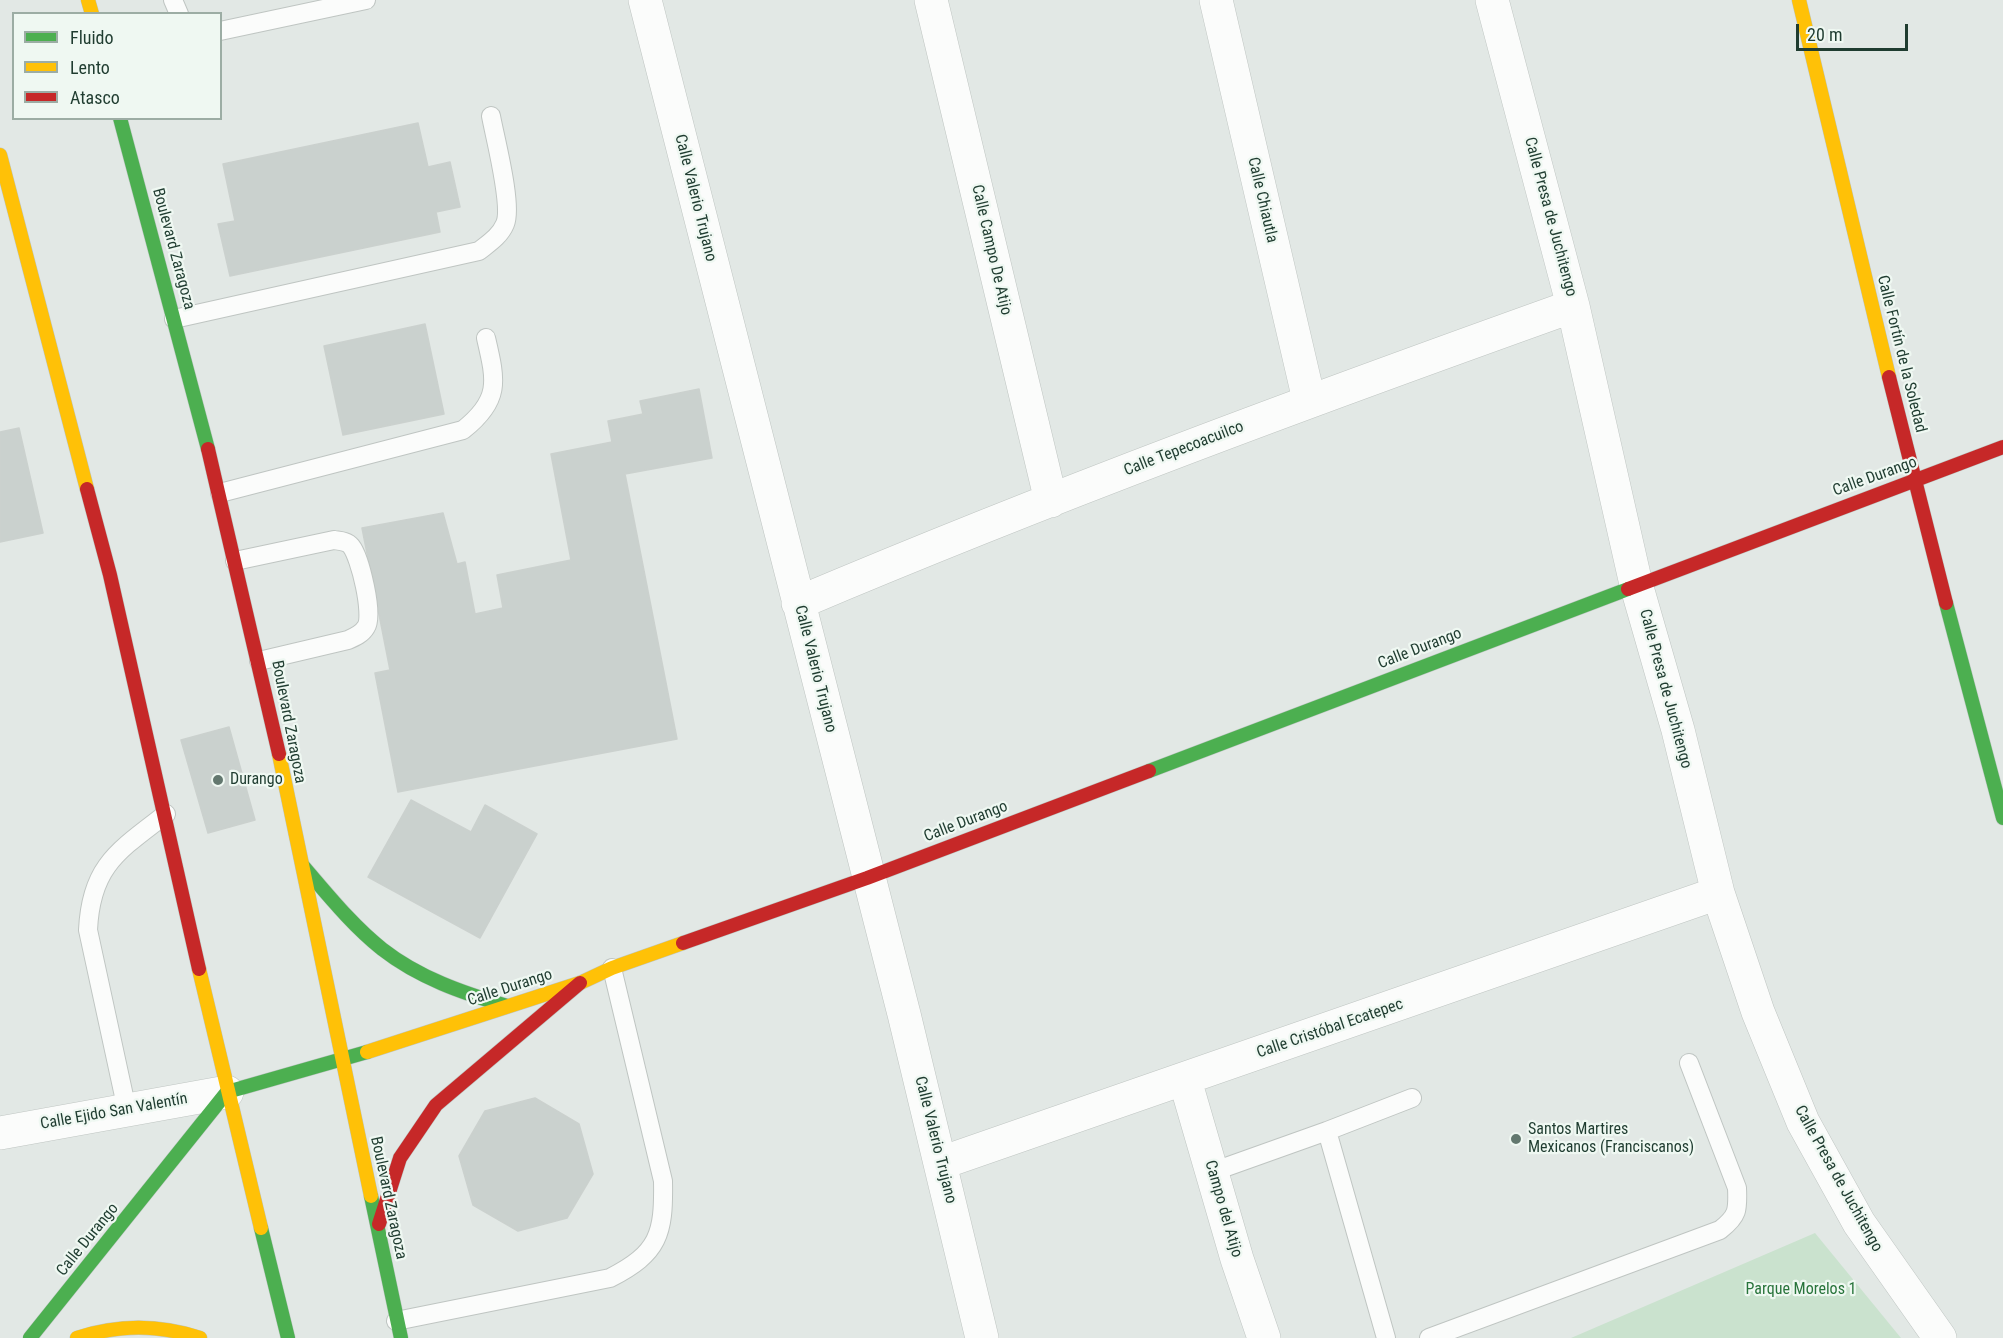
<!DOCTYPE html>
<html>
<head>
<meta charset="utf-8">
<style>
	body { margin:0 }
	#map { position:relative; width:2003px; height:1338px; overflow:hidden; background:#e2e8e5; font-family:"Roboto Condensed",sans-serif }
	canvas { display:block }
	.legend { position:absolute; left:12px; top:12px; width:210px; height:108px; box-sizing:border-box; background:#eff8f2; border:2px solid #9cada4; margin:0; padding:8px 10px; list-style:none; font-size:18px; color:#1f3c30 }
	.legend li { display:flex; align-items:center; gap:12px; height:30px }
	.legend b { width:30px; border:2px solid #9cada4 }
	.scale { position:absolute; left:1796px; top:24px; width:112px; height:27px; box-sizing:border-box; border:3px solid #1f3c30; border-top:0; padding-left:8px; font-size:18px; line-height:21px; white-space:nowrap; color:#1f3c30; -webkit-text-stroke:4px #eff8f2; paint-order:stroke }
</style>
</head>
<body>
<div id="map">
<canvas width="2003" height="1338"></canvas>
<ul class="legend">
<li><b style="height:8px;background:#4caf50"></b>Fluido</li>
<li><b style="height:8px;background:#ffc107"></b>Lento</li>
<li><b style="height:8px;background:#c62828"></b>Atasco</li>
</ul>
<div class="scale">20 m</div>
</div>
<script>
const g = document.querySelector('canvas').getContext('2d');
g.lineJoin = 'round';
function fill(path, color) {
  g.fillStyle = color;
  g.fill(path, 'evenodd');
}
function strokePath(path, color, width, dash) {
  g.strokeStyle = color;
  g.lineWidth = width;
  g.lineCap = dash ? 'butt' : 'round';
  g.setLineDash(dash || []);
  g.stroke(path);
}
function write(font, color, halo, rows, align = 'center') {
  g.font = font + ' "Roboto Condensed",sans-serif';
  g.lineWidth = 4.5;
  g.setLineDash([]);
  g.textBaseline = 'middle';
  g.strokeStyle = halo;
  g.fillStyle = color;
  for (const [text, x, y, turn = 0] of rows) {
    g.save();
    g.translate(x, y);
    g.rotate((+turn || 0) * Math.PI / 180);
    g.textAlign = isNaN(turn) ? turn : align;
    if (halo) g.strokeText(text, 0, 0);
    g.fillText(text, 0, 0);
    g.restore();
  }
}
fill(new Path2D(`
	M 1815,1233 L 1901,1338 L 1571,1338 Z`), '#cae2ce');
const building = new Path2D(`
	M 418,123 L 428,167 L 450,162 L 460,207 L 436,212 L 440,232 L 230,276 L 218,224 L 235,221 L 223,164 Z
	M 425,324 L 444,414 L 343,435 L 324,346 Z
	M 699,389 L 712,458 L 625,474 L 677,739 L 398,792 L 375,673 L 390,670 L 362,528 L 443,513 L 457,564 L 465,562 L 475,614 L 503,608 L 497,575 L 571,560 L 551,454 L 612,442 L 608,421 L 643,414 L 640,401 Z
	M 19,428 L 43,533 L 0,542 L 0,432 Z
	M 229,727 L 255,820 L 208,833 L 181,740 Z
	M 411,800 L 471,832 L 485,805 L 537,834 L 480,938 L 368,877 Z
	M 535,1098 L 579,1124 L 593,1174 L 567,1218 L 518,1231 L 473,1205 L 459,1156 L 485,1111 Z`);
fill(building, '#cad1ce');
strokePath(building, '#cbd1ce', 1.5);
const lane = new Path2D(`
	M 173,0 L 179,14
	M 220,31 L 366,0
	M 174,319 L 479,251 C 489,243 500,236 505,224 C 513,206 495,138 491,116
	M 220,493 L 463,430 C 501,400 496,381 486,338
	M 235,561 L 334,540 C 340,541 347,541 351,546 C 360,557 374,615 366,627 C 362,634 355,637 348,640 L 259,661
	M 127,1110 L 88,930 C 91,866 118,851 166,814
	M 1327,1131 L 1412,1098
	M 1212,1172 L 1327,1131 L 1386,1338
	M 396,1321 L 610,1278 C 659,1253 664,1234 663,1181 L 612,968
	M 1429,1338 L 1720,1230 C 1738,1216 1738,1210 1737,1188 L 1689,1063`);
const street = new Path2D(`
	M 645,0 L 904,1014 L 982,1338
	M 931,0 L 1051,501
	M 1216,0 L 1309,400
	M 1492,0 L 1573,306 L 1636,584 L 1678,730 L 1718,893 L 1758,1012 L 1803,1122 L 1859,1223 L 1940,1338
	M 798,603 C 1053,495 1313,399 1573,306
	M 1185,1080 L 1237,1259 L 1264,1338
	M 0,1133 L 227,1092
	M 941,1163 L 1718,893`);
const fast = new Path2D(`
	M 120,118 L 208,449
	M 1946,603 L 2003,818
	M 1149,771 L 1628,589
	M 303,866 C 328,895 352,925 382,949 C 419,978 463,993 507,1006
	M 371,1196 L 401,1338
	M 261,1228 L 288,1338
	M 30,1338 L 227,1092 L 367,1052`);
const slow = new Path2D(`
	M 88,0 L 92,14
	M 1799,0 L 1889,377
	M 0,155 L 87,489
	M 279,754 L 371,1196
	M 199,969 L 261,1228
	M 367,1052 L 580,983 L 612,968 L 683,943
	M 77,1338 C 119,1324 158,1324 200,1338`);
const jam = new Path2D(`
	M 1889,377 L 1946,603
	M 208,449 L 279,754
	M 87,489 L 110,575 L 199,969
	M 1628,589 L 2003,447
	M 683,943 L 867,878 L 1149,771
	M 379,1224 L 400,1158 L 436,1105 L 580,983`);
strokePath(lane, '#bfc5c2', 20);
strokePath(street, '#bfc5c2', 34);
strokePath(fast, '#bdc6c2', 15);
strokePath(slow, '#bdc6c2', 15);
strokePath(jam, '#bdc6c2', 15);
strokePath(lane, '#fbfcfb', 18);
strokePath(street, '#fbfcfb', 33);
strokePath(fast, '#4caf50', 14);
strokePath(slow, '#ffc107', 14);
strokePath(jam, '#c62828', 14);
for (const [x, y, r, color] of [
	[218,780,6,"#63786f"],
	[1516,1139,6,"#63786f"]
]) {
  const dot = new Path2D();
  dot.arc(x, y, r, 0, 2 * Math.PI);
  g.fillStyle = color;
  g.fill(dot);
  strokePath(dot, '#eff8f2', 2);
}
write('16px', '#1f3c30', '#eff8f2', [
	["Calle Valerio Trujano",695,198,76],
	["Calle Chiautla",1262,200,77],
	["Calle Presa de Juchitengo",1550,217,75],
	["Boulevard Zaragoza",173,249,75],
	["Calle Campo De Atijo",991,250,77],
	["Calle Fortín de la Soledad",1901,354,76],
	["Calle Tepecoacuilco",1184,449,-21],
	["Calle Durango",1875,477,-20],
	["Calle Durango",1420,649,-21],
	["Calle Valerio Trujano",815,669,76],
	["Calle Presa de Juchitengo",1665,689,75],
	["Boulevard Zaragoza",288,722,79],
	["Calle Durango",966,822,-21],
	["Calle Durango",510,988,-18],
	["Calle Cristóbal Ecatepec",1330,1029,-19],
	["Calle Ejido San Valentín",114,1112,-10],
	["Calle Valerio Trujano",935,1140,76],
	["Calle Presa de Juchitengo",1838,1179,61],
	["Boulevard Zaragoza",388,1198,78],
	["Campo del Atijo",1223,1209,74],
	["Calle Durango",88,1240,-51]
]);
write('16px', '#1f3c30', '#eff8f2', [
	["Durango",230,780],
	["Santos Martires",1528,1130],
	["Mexicanos (Franciscanos)",1528,1148]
], 'left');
write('16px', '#28743b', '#eff8f2', [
	["Parque Morelos 1",1801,1290]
]);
</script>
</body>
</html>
